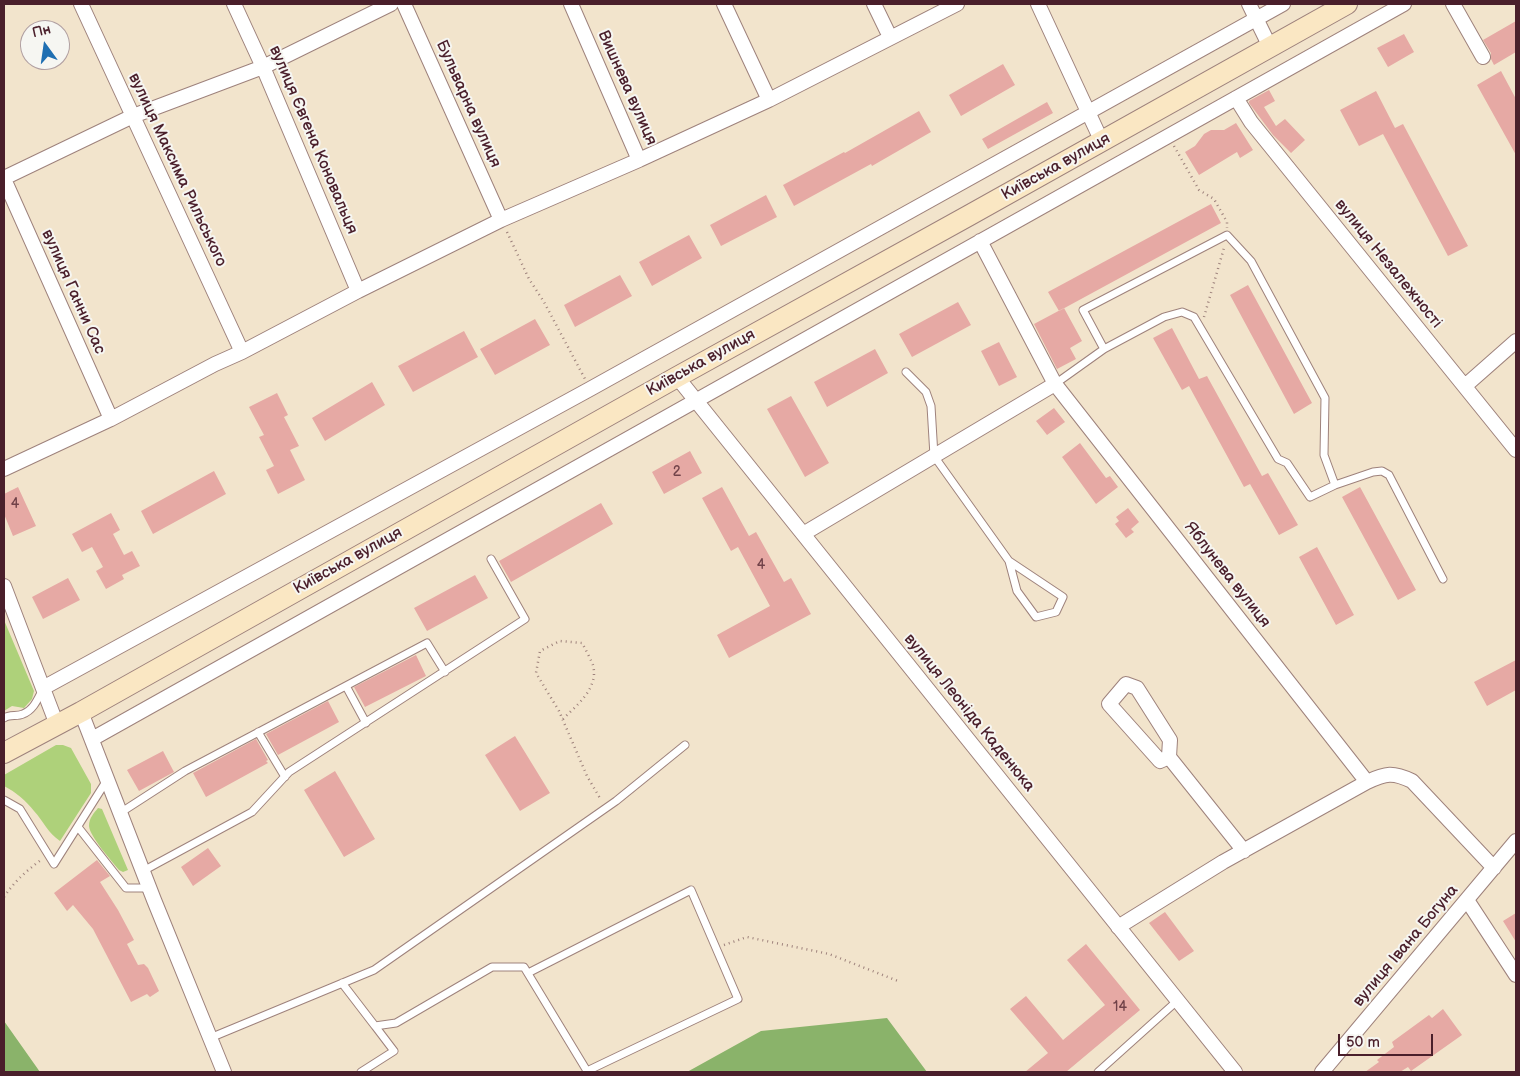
<!DOCTYPE html>
<html>
<head>
<meta charset="utf-8">
<style>
	body { margin:0 }
	#map { position:relative; width:1520px; height:1076px; overflow:hidden; background:#f2e4cc; font-family:"Balsamiq Sans",sans-serif }
	canvas { display:block }
	.frame { position:absolute; inset:0; border:5px solid #4a1f2b; pointer-events:none }
	.north { position:absolute; left:20px; top:20px; width:50px; height:50px; box-sizing:border-box; background:#f6f6f2; border:1px solid #b1a0a2; border-radius:50%; rotate:346deg; font-size:14px; font-weight:700; line-height:20px; text-align:center; color:#4a1f2b }
	.north::after { content:''; display:block; margin:auto; width:18px; height:22px; background:#1f6fb2; clip-path:polygon(50% 0,100% 100%,50% 72%,0 100%) }
	.scale { position:absolute; left:1338px; top:1034px; width:95px; height:22px; box-sizing:border-box; border:2px solid #4a1f2b; border-top:0; padding-left:6px; font-size:15px; line-height:18px; white-space:nowrap; color:#4a1f2b; -webkit-text-stroke:4px #f6f6f2; paint-order:stroke }
</style>
</head>
<body>
<div id="map">
<canvas width="1520" height="1076"></canvas>
<div class="frame"></div>
<div class="north">Пн</div>
<div class="scale">50 m</div>
</div>
<script>
const g = document.querySelector('canvas').getContext('2d');
g.lineJoin = 'round';
function fill(path, color) {
  g.fillStyle = color;
  g.fill(path, 'evenodd');
}
function strokePath(path, color, width, dash) {
  g.strokeStyle = color;
  g.lineWidth = width;
  g.lineCap = dash ? 'butt' : 'round';
  g.setLineDash(dash || []);
  g.stroke(path);
}
function write(font, color, halo, rows, align = 'center') {
  g.font = font + ' "Balsamiq Sans",sans-serif';
  g.lineWidth = 4;
  g.setLineDash([]);
  g.textBaseline = 'middle';
  g.strokeStyle = halo;
  g.fillStyle = color;
  for (const [text, x, y, turn = 0] of rows) {
    g.save();
    g.translate(x, y);
    g.rotate((+turn || 0) * Math.PI / 180);
    g.textAlign = isNaN(turn) ? turn : align;
    if (halo) g.strokeText(text, 0, 0);
    g.fillText(text, 0, 0);
    g.restore();
  }
}
fill(new Path2D(`
	M 4,620 L 34,691 L 32,699 L 24,708 L 12,706 L 4,711 Z
	M 56,745 L 63,745 L 71,748 L 91,784 L 91,793 L 60,841 C 48,833 44,822 34,811 C 26,801 16,792 4,786 L 4,775 Z
	M 98,808 L 102,809 L 128,870 L 123,872 L 119,870 C 111,860 90,837 89,826 C 89,818 94,813 98,808 Z`), '#aed17a');
fill(new Path2D(`
	M 887,1018 L 927,1072 L 687,1072 L 761,1031 Z
	M 4,1021 L 40,1072 L 4,1072 Z`), '#8ab36a');
fill(new Path2D(`
	M 1516,21 L 1516,52 L 1494,65 L 1491,59 L 1491,53 L 1483,40 Z
	M 1404,34 L 1414,52 L 1388,67 L 1377,48 Z
	M 1003,64 L 1015,85 L 961,116 L 949,95 Z
	M 1501,71 L 1516,99 L 1516,155 L 1477,85 Z
	M 1269,90 L 1275,101 L 1264,107 L 1276,126 L 1285,119 L 1305,140 L 1291,153 L 1273,135 L 1249,103 L 1249,101 Z
	M 1376,91 L 1395,128 L 1403,124 L 1468,246 L 1448,256 L 1383,134 L 1359,146 L 1340,110 Z
	M 1047,102 L 1053,113 L 988,149 L 982,139 Z
	M 919,111 L 931,132 L 872,166 L 871,164 L 794,206 L 783,185 L 844,152 L 845,153 Z
	M 1236,123 L 1253,150 L 1240,158 L 1237,152 L 1199,175 L 1185,152 L 1195,146 L 1204,134 L 1211,130 L 1224,130 Z
	M 766,195 L 777,217 L 721,246 L 710,225 Z
	M 1211,204 L 1221,223 L 1059,311 L 1048,292 Z
	M 689,235 L 702,258 L 652,286 L 639,262 Z
	M 620,275 L 632,296 L 575,327 L 564,305 Z
	M 1248,285 L 1312,403 L 1294,414 L 1230,295 Z
	M 958,302 L 971,325 L 912,357 L 899,334 Z
	M 1064,308 L 1082,341 L 1070,348 L 1076,359 L 1057,369 L 1034,324 Z
	M 535,319 L 550,345 L 495,375 L 480,349 Z
	M 1172,328 L 1199,379 L 1207,376 L 1262,476 L 1268,473 L 1298,525 L 1279,535 L 1250,484 L 1244,487 L 1189,386 L 1182,390 L 1153,338 Z
	M 464,331 L 478,357 L 413,392 L 398,366 Z
	M 999,342 L 1017,377 L 999,386 L 981,351 Z
	M 875,349 L 888,373 L 827,407 L 814,382 Z
	M 372,382 L 385,405 L 325,441 L 312,418 Z
	M 277,393 L 288,415 L 284,417 L 299,446 L 290,450 L 305,480 L 278,494 L 266,470 L 274,466 L 259,437 L 264,435 L 249,407 Z
	M 791,396 L 829,463 L 805,477 L 767,409 Z
	M 1054,408 L 1065,422 L 1047,435 L 1036,421 Z
	M 1080,443 L 1106,478 L 1110,476 L 1118,487 L 1096,504 L 1062,457 Z
	M 690,451 L 702,473 L 664,494 L 652,472 Z
	M 214,471 L 226,494 L 153,534 L 141,511 Z
	M 18,487 L 36,526 L 13,536 L 4,514 L 4,494 Z
	M 722,487 L 749,536 L 756,532 L 784,582 L 791,578 L 811,614 L 729,658 L 717,635 L 770,606 L 738,547 L 731,551 L 702,498 Z
	M 1360,487 L 1416,590 L 1398,600 L 1342,497 Z
	M 601,503 L 613,524 L 511,582 L 499,561 Z
	M 1128,508 L 1139,522 L 1131,529 L 1134,532 L 1126,538 L 1115,524 L 1119,521 L 1116,517 Z
	M 111,513 L 120,530 L 113,534 L 124,555 L 132,551 L 140,566 L 122,575 L 124,579 L 106,589 L 96,571 L 103,567 L 92,547 L 82,552 L 72,534 Z
	M 1317,547 L 1354,615 L 1336,625 L 1299,557 Z
	M 475,575 L 488,598 L 427,631 L 414,608 Z
	M 68,578 L 80,600 L 43,619 L 32,597 Z
	M 416,655 L 426,676 L 365,707 L 354,687 Z
	M 1516,660 L 1516,690 L 1487,706 L 1474,682 Z
	M 328,701 L 339,722 L 278,755 L 266,734 Z
	M 515,736 L 550,793 L 520,811 L 485,755 Z
	M 256,739 L 268,760 L 266,761 L 268,763 L 206,797 L 193,773 Z
	M 163,751 L 174,772 L 139,791 L 127,770 Z
	M 335,771 L 375,839 L 344,857 L 304,790 Z
	M 208,848 L 221,866 L 193,886 L 181,867 Z
	M 97,860 L 110,876 L 100,882 L 118,910 L 134,940 L 127,944 L 138,965 L 144,964 L 148,968 L 159,991 L 150,997 L 147,994 L 131,1002 L 93,929 L 73,905 L 67,911 L 54,893 Z
	M 1165,912 L 1194,951 L 1179,961 L 1149,923 Z
	M 1516,913 L 1516,942 L 1503,921 Z
	M 1086,944 L 1140,1010 L 1066,1072 L 1025,1072 L 1048,1053 L 1010,1009 L 1026,996 L 1063,1040 L 1105,1005 L 1067,960 Z
	M 1443,1009 L 1462,1035 L 1411,1071 L 1408,1067 L 1400,1072 L 1365,1072 L 1379,1062 L 1377,1060 L 1394,1047 L 1392,1042 L 1429,1015 L 1432,1018 Z`), '#e6a9a4');
const lane = new Path2D(`
	M 906,372 L 926,392 L 931,406 L 934,456 L 1009,561 L 1063,597 L 1056,612 L 1036,617 L 1017,591 L 1009,561
	M 1055,384 L 1104,349 L 1083,310 L 1227,235 L 1251,261 L 1325,398 L 1324,455 L 1335,485 L 1310,497 L 1287,463 L 1278,459 L 1194,317 L 1182,312 L 1164,317 L 1104,349
	M 1335,485 L 1373,472 L 1382,471 L 1389,475 L 1443,579
	M 346,686 L 366,723
	M 4,718 C 10,714 17,717 23,714 C 34,710 38,698 43,689
	M 258,732 L 285,777
	M 4,800 L 20,809 L 54,864 L 107,780
	M 120,813 L 185,771 L 427,643 L 445,672
	M 78,827 L 126,888 L 149,888
	M 143,871 L 252,812 L 289,772 L 525,619 L 491,559
	M 342,983 L 375,1026 L 396,1023 L 492,967 L 524,967 C 545,1002 566,1036 587,1071 L 738,999 L 691,890 L 528,973
	M 210,1038 L 374,970 L 616,801 L 685,745
	M 361,1072 L 394,1051 L 375,1026
	M 1098,1072 L 1177,1001`);
const street = new Path2D(`
	M 81,4 L 242,352
	M 234,4 L 263,67 L 358,291
	M 404,4 L 501,220
	M 571,4 L 639,160
	M 724,4 L 769,100
	M 874,4 L 890,37
	M 1038,4 L 1102,142
	M 1249,4 L 1270,47
	M 1453,4 L 1483,57
	M 1236,98 L 1251,122 L 1516,450
	M 4,178 L 133,116 L 263,67 L 391,4
	M 4,179 L 111,419
	M 980,241 L 1055,384 L 1367,782
	M 677,377 L 1235,1072
	M 1465,386 L 1516,341
	M 4,469 L 111,419 L 215,364 L 242,352 L 358,291 L 501,220 L 639,160 L 769,100 L 957,4
	M 803,534 L 1055,384
	M 4,586 L 57,725
	M 43,688 L 590,389 L 1283,4
	M 81,712 L 154,900 L 224,1072
	M 92,739 L 1404,4
	M 1169,757 L 1160,761 L 1109,704 L 1126,684 L 1137,688 L 1170,740 L 1169,757 L 1244,851
	M 1467,900 L 1516,975
	M 1118,927 L 1223,862 L 1367,782 C 1386,773 1393,772 1412,781 L 1494,868
	M 1322,1072 L 1516,841`);
const secondary = new Path2D(`
	M 4,753 L 81,712 L 677,377 L 968,216 L 1347,4`);
strokePath(lane, '#9e827c', 9);
strokePath(street, '#9e827c', 16);
strokePath(secondary, '#9e827c', 22);
strokePath(new Path2D(`
	M 1174,146 L 1199,190 L 1214,199 L 1227,222 L 1227,228
	M 507,232 L 529,279 L 544,302 L 585,379
	M 1204,317 L 1224,248
	M 563,719 C 577,705 599,688 593,665 C 590,658 586,650 582,643 L 560,641 L 540,651 L 536,673 L 559,711 L 587,776 L 601,800
	M 4,897 C 14,882 26,871 41,860
	M 724,945 L 747,937 L 829,954 L 898,981`), '#9e827c', 2.5, [1, 4]);
strokePath(lane, '#fff', 7);
strokePath(street, '#fff', 14);
strokePath(secondary, '#fae7c3', 20);
write('14px', '#714249', null, [
	["2",677,472],
	["4",15,504],
	["4",761,565],
	["14",1120,1007]
]);
write('16px', '#4a1f2b', '#f6f6f2', [
	["Вишнева вулиця",627,88,66],
	["Бульварна вулиця",468,104,66],
	["вулиця Євгена Коновальця",313,140,67],
	["Київська вулиця",1056,167,-29],
	["вулиця Максима Рильського",177,170,65],
	["вулиця Незалежності",1388,264,51],
	["вулиця Ганни Сас",73,292,66],
	["Київська вулиця",701,363,-29],
	["Київська вулиця",348,561,-29],
	["Яблунева вулиця",1227,575,52],
	["вулиця Леоніда Каденюка",969,713,51],
	["вулиця Івана Богуна",1406,946,-50]
]);
</script>
</body>
</html>
